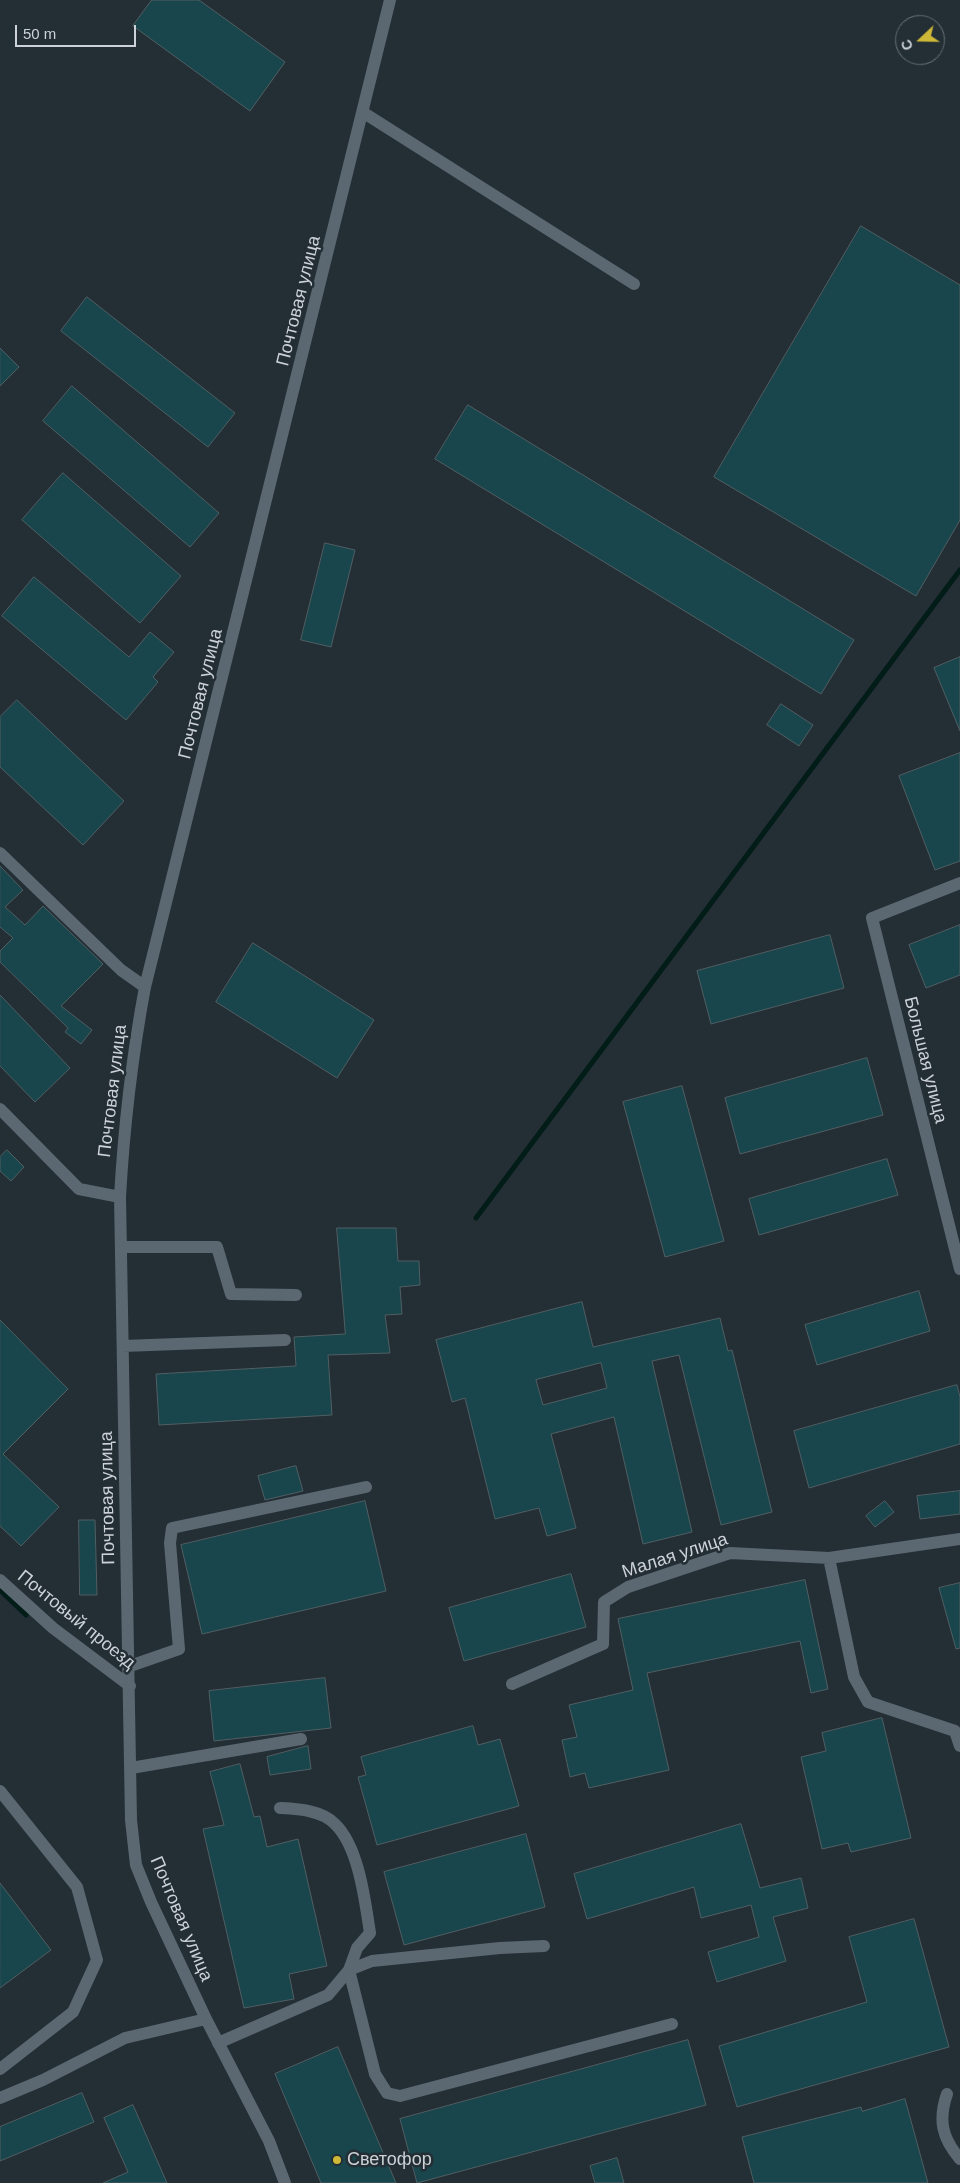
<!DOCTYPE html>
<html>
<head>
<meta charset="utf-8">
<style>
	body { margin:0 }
	#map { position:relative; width:960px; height:2183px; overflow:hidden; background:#232e35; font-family:Arial,sans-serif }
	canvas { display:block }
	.north { position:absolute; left:895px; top:15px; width:50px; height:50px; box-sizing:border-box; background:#232e35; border:1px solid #677076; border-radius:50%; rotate:249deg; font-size:14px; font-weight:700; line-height:20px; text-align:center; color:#ccd2d7 }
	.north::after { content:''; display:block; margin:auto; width:18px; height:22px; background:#ceb837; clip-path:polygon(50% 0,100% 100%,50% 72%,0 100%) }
	.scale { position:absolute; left:15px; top:25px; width:121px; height:22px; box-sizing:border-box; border:2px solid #ccd2d7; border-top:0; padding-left:6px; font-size:15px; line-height:18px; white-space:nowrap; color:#ccd2d7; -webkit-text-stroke:4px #232e35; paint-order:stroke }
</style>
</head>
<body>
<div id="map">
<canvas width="960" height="2183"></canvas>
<div class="north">С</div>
<div class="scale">50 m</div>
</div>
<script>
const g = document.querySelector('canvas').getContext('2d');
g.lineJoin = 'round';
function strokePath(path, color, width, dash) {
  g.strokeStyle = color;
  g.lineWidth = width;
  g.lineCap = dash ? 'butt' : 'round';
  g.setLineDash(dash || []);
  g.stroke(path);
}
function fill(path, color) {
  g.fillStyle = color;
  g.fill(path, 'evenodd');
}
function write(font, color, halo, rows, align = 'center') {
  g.font = font + ' Arial,sans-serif';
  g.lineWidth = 5;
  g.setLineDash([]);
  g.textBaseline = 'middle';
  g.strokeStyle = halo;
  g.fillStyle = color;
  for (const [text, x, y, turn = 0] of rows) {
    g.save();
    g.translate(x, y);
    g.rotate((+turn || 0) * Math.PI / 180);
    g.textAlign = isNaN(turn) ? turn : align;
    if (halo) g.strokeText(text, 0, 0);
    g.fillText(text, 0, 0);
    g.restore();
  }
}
strokePath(new Path2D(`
	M 476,1218 L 960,570
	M 0,1590 L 26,1615`), '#021c18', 5);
const building = new Path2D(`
	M 152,0 L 199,0 L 285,62 L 250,111 L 133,26 Z
	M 861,226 L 960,285 L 960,520 L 916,596 L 714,477 Z
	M 87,297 L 235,413 L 208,447 L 61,331 Z
	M 0,348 L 19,367 L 0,386 Z
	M 72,386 L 219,513 L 190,547 L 43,421 Z
	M 468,405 L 854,640 L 821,694 L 435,459 Z
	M 63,473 L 181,576 L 140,623 L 22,520 Z
	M 325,543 L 355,550 L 331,647 L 301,640 Z
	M 34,577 L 129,657 L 150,632 L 174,652 L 153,677 L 158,682 L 126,720 L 2,616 Z
	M 960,657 L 960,731 L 934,668 Z
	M 17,700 L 124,801 L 83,845 L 0,767 L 0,717 Z
	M 781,704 L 813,725 L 799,746 L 767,725 Z
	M 960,753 L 960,861 L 935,870 L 899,776 Z
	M 0,866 L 23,890 L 5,907 L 25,925 L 43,906 L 103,964 L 61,1006 L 92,1030 L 81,1044 L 65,1032 L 68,1028 L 0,962 L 0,951 L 13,938 L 0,927 Z
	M 960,925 L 960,975 L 926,988 L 909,945 Z
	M 830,935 L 844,988 L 711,1024 L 697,971 Z
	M 253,943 L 374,1020 L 337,1078 L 216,1002 Z
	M 0,995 L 70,1068 L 35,1102 L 0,1066 Z
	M 867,1058 L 883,1115 L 740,1154 L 725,1098 Z
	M 682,1086 L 724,1241 L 665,1257 L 623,1102 Z
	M 7,1150 L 24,1167 L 11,1181 L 0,1171 L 0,1157 Z
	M 887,1159 L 898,1195 L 759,1235 L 749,1199 Z
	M 337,1228 L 396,1228 L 398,1261 L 419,1261 L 420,1285 L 400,1287 L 402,1314 L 385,1315 L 390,1353 L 328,1355 L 332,1415 L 159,1425 L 156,1374 L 296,1366 L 294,1337 L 345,1334 Z
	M 919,1291 L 930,1331 L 817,1365 L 805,1325 Z
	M 582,1302 L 593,1347 L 720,1318 L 728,1351 L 732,1350 L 772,1512 L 721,1525 L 679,1355 L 652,1361 L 692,1532 L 643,1544 L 614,1417 L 551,1434 L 576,1528 L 547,1536 L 539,1508 L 495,1519 L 465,1398 L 452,1402 L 436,1340 ZM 601,1363 L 607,1388 L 543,1405 L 536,1380 Z
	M 0,1320 L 68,1389 L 3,1454 L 59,1507 L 21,1546 L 0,1526 Z
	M 957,1385 L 960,1397 L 960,1444 L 809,1488 L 794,1431 Z
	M 296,1466 L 303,1491 L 265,1500 L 258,1476 Z
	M 960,1491 L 960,1514 L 920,1519 L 917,1496 Z
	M 365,1501 L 386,1591 L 202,1634 L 181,1545 Z
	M 885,1501 L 894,1512 L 875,1527 L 866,1516 Z
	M 79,1520 L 95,1520 L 97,1595 L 80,1595 Z
	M 571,1574 L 586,1627 L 464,1661 L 449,1608 Z
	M 805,1580 L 828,1689 L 811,1693 L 800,1641 L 647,1673 L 669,1770 L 589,1788 L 585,1773 L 570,1777 L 562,1740 L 577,1737 L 569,1705 L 633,1690 L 618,1619 Z
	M 960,1583 L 960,1648 L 956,1649 L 939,1588 Z
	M 325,1678 L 331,1728 L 214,1741 L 209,1691 Z
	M 882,1718 L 911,1838 L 851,1852 L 848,1843 L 822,1849 L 801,1757 L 826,1751 L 822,1733 Z
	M 473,1726 L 478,1745 L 500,1739 L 519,1806 L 377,1845 L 358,1777 L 366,1775 L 361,1757 Z
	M 308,1746 L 311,1769 L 270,1775 L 267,1757 Z
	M 240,1764 L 254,1817 L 260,1816 L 267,1847 L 298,1839 L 327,1966 L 289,1974 L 294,1999 L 244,2008 L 203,1829 L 224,1825 L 210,1772 Z
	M 741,1824 L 760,1888 L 801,1878 L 808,1908 L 773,1917 L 786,1961 L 717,1982 L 708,1952 L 759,1937 L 751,1905 L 701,1918 L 694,1887 L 587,1919 L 574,1874 Z
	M 526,1834 L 545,1907 L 404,1945 L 384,1872 Z
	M 0,1883 L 51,1950 L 0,1988 Z
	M 914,1919 L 949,2047 L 737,2107 L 719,2046 L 867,2002 L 849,1937 Z
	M 688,2040 L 706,2105 L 417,2183 L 400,2119 Z
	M 338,2047 L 396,2183 L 321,2183 L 275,2074 Z
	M 82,2093 L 94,2122 L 0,2161 L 0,2127 Z
	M 905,2099 L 928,2183 L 754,2183 L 742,2137 L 861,2107 L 862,2111 Z
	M 133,2105 L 167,2183 L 103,2183 L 128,2172 L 104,2118 Z
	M 617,2158 L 624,2183 L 595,2183 L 590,2166 Z`);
fill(building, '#19454d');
strokePath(building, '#505f62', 1);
strokePath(new Path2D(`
	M 364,113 L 634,284
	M 0,853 L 121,970 L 145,987
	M 960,883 L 872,918 L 960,1269
	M 0,1109 L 79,1189 L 120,1197
	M 121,1247 L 217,1247 L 231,1294 L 296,1295
	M 123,1346 L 285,1340
	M 829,1558 L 854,1677 L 868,1702 L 955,1731 L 960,1746
	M 0,1580 L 53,1628 L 130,1686
	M 130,1666 L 179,1649 L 170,1543 L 172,1528 L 366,1487
	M 512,1684 L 603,1644 L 604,1602 L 628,1587 L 730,1553 L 829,1558 L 960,1539
	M 131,1768 L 301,1739
	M 0,1791 L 77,1887 L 97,1960 L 73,2012 L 0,2069
	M 280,1808 C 298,1809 322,1810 335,1824 C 359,1847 365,1901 370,1933 L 357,1948 L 349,1970 L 375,2074 L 387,2093 L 400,2096 L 672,2024
	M 218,2043 L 328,1995 L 349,1970 L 372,1961 L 500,1948 L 544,1946
	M 947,2094 C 938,2120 942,2138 960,2159
	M 0,2098 L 43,2080 L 125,2038 L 206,2019
	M 285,2183 L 269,2141 L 206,2019 L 151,1902 L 136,1865 L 131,1820 L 120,1197 C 124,1126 132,1057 145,987 L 390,0`), '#5c6871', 12);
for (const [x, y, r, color] of [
	[337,2160,5,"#ceb837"]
]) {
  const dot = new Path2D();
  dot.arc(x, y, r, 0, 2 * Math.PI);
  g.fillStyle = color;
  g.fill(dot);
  strokePath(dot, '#232e35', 2);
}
write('18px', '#ccd2d7', '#232e35', [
	["Почтовая улица",299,301,-76],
	["Почтовая улица",201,694,-76],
	["Большая улица",925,1060,76],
	["Почтовая улица",113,1091,-83],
	["Почтовая улица",108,1498,-91],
	["Малая улица",675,1556,-18],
	["Почтовый проезд",76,1620,39],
	["Почтовая улица",181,1919,67]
]);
write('18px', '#ccd2d7', '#232e35', [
	["Светофор",347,2160]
], 'left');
</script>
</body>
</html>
